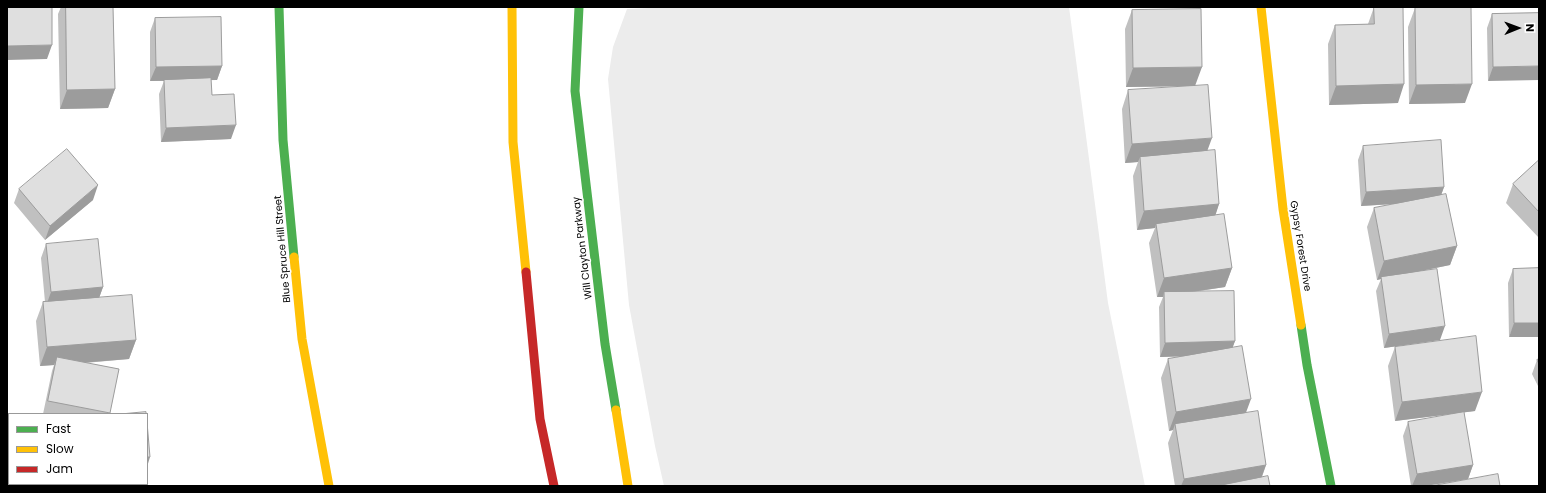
<!DOCTYPE html>
<html>
<head>
<meta charset="utf-8">
<style>
	body { margin:0 }
	#map { position:relative; width:1546px; height:493px; overflow:hidden; background:#fff; font-family:Poppins,sans-serif }
	canvas { display:block }
	.frame { position:absolute; inset:0; border:8px solid #000; pointer-events:none }
	.legend { position:absolute; left:8px; top:413px; width:140px; height:72px; box-sizing:border-box; background:#fff; border:1px solid #999; margin:0; padding:5px 7px; list-style:none; font-size:12px; color:#000 }
	.legend li { display:flex; align-items:center; gap:8px; height:20px }
	.legend b { width:20px; border:1px solid #999 }
	.north { position:absolute; left:1498px; top:8px; width:40px; height:40px; -webkit-text-stroke:3px #fff; paint-order:stroke; rotate:89deg; font-size:11px; font-weight:700; line-height:16px; text-align:center; color:#000 }
	.north::after { content:''; display:block; margin:auto; width:14px; height:18px; background:#000; clip-path:polygon(50% 0,100% 100%,50% 72%,0 100%) }
</style>
</head>
<body>
<div id="map">
<canvas width="1546" height="493"></canvas>
<div class="frame"></div>
<ul class="legend">
<li><b style="height:5px;background:#4caf50"></b>Fast</li>
<li><b style="height:5px;background:#ffc107"></b>Slow</li>
<li><b style="height:5px;background:#c62828"></b>Jam</li>
</ul>
<div class="north">N</div>
</div>
<script>
const g = document.querySelector('canvas').getContext('2d');
g.lineJoin = 'round';
function fill(path, color) {
  g.fillStyle = color;
  g.fill(path, 'evenodd');
}
function strokePath(path, color, width, dash) {
  g.strokeStyle = color;
  g.lineWidth = width;
  g.lineCap = dash ? 'butt' : 'round';
  g.setLineDash(dash || []);
  g.stroke(path);
}
function write(font, color, halo, rows, align = 'center') {
  g.font = font + ' Poppins,sans-serif';
  g.lineWidth = 3;
  g.setLineDash([]);
  g.textBaseline = 'middle';
  g.strokeStyle = halo;
  g.fillStyle = color;
  for (const [text, x, y, turn = 0] of rows) {
    g.save();
    g.translate(x, y);
    g.rotate((+turn || 0) * Math.PI / 180);
    g.textAlign = isNaN(turn) ? turn : align;
    if (halo) g.strokeText(text, 0, 0);
    g.fillText(text, 0, 0);
    g.restore();
  }
}
fill(new Path2D(`
	M 671,7 L 1069,7 L 1108,303 L 1145,486 L 664,486 L 655,446 L 629,305 L 608,79 L 613,47 L 627,9 Z`), '#ececec');
strokePath(new Path2D(`
	M 279,7 L 283,140 L 294,257
	M 579,7 L 575,91 L 605,344 L 616,410
	M 1301,325 L 1307,365 L 1331,486`), '#4caf50', 9);
strokePath(new Path2D(`
	M 512,7 L 513,142 L 526,272
	M 1261,7 L 1283,209 L 1301,325
	M 294,257 L 302,339 L 329,486
	M 616,410 L 628,486`), '#ffc107', 9);
strokePath(new Path2D(`
	M 526,272 L 540,419 L 554,486`), '#c62828', 9);
fill(new Path2D(`
	M 61,7 L 113,7 L 115,89 L 108,108 L 60,109 L 58,14 Z
	M 1374,7 L 1398,103 L 1329,105 L 1328,44 L 1335,25 L 1368,24 Z
	M 1415,8 L 1465,103 L 1409,104 L 1408,27 Z
	M 1132,10 L 1195,86 L 1126,87 L 1125,29 Z
	M 1539,13 L 1488,81 L 1487,28 L 1492,14 Z
	M 155,18 L 222,66 L 217,80 L 211,80 L 212,95 L 231,139 L 161,142 L 159,94 L 164,81 L 150,81 L 150,32 Z
	M 1128,90 L 1208,151 L 1219,204 L 1215,215 L 1232,268 L 1225,287 L 1193,292 L 1235,341 L 1232,348 L 1246,413 L 1266,465 L 1262,477 L 1270,486 L 1175,486 L 1168,443 L 1173,430 L 1169,431 L 1161,378 L 1168,359 L 1183,356 L 1160,357 L 1159,307 L 1163,297 L 1157,297 L 1149,243 L 1155,228 L 1137,230 L 1133,176 L 1138,162 L 1125,163 L 1122,109 Z
	M 1363,146 L 1444,187 L 1441,195 L 1457,246 L 1450,265 L 1411,273 L 1440,340 L 1384,348 L 1376,291 L 1381,279 L 1377,280 L 1367,227 L 1374,208 L 1395,204 L 1361,206 L 1358,160 Z
	M 1539,160 L 1539,238 L 1506,203 L 1513,184 Z
	M 19,189 L 93,200 L 45,240 L 14,203 Z
	M 46,244 L 103,287 L 99,298 L 136,340 L 129,359 L 85,363 L 119,369 L 109,414 L 43,414 L 52,371 L 54,365 L 40,366 L 36,321 L 43,302 L 45,302 L 41,258 Z
	M 1539,268 L 1509,337 L 1508,283 L 1513,269 Z
	M 1395,347 L 1475,411 L 1395,421 L 1388,366 Z
	M 1539,359 L 1539,388 L 1532,374 L 1537,360 Z
	M 1408,422 L 1473,465 L 1468,479 L 1425,486 L 1411,486 L 1403,436 Z`), '#c0c0c0');
fill(new Path2D(`
	M 52,45 L 47,59 L 7,60 L 7,46 Z
	M 222,66 L 217,80 L 150,81 L 156,67 Z
	M 1539,66 L 1539,80 L 1488,81 L 1493,67 Z
	M 1202,67 L 1195,86 L 1126,87 L 1133,68 Z
	M 1404,84 L 1398,103 L 1329,105 L 1336,86 Z
	M 1472,84 L 1465,103 L 1409,104 L 1416,85 Z
	M 115,89 L 108,108 L 60,109 L 67,90 Z
	M 236,125 L 231,139 L 161,142 L 166,128 Z
	M 1212,138 L 1205,157 L 1140,157 L 1138,162 L 1125,163 L 1132,144 Z
	M 98,185 L 93,200 L 45,240 L 50,226 Z
	M 1444,187 L 1439,201 L 1361,206 L 1366,192 Z
	M 1219,204 L 1213,223 L 1156,224 L 1155,228 L 1137,230 L 1144,211 Z
	M 1457,246 L 1450,265 L 1381,279 L 1381,277 L 1381,279 L 1377,280 L 1384,261 Z
	M 1232,268 L 1225,287 L 1164,296 L 1164,292 L 1163,297 L 1157,297 L 1164,278 Z
	M 103,287 L 98,301 L 46,306 L 51,292 Z
	M 1514,323 L 1539,323 L 1539,337 L 1509,337 Z
	M 1445,326 L 1440,340 L 1384,348 L 1389,334 Z
	M 136,340 L 129,359 L 55,365 L 57,357 L 54,365 L 40,366 L 47,347 Z
	M 1235,341 L 1230,355 L 1160,357 L 1165,343 Z
	M 1482,392 L 1475,411 L 1395,421 L 1402,402 Z
	M 1251,399 L 1244,418 L 1175,424 L 1173,430 L 1169,431 L 1176,412 Z
	M 147,457 L 150,457 L 147,467 Z
	M 1266,465 L 1259,484 L 1247,486 L 1181,486 L 1184,479 Z
	M 1473,465 L 1468,479 L 1425,486 L 1412,486 L 1417,474 Z`), '#9c9c9c');
const building = new Path2D(`
	M 7,7 L 52,7 L 52,45 L 7,46 Z
	M 66,7 L 113,7 L 115,89 L 67,90 Z
	M 1374,7 L 1403,7 L 1404,84 L 1336,86 L 1335,25 L 1374,24 Z
	M 1471,7 L 1472,84 L 1416,85 L 1415,8 Z
	M 1201,9 L 1202,67 L 1133,68 L 1132,10 Z
	M 1539,13 L 1539,66 L 1493,67 L 1492,14 Z
	M 221,17 L 222,66 L 156,67 L 155,18 Z
	M 211,78 L 212,95 L 234,94 L 236,125 L 166,128 L 164,80 Z
	M 1208,85 L 1212,138 L 1132,144 L 1128,90 Z
	M 1441,140 L 1444,187 L 1366,192 L 1363,146 Z
	M 67,149 L 98,185 L 50,226 L 19,189 Z
	M 1215,150 L 1219,204 L 1144,211 L 1140,157 Z
	M 1539,160 L 1539,212 L 1513,184 Z
	M 1446,194 L 1457,246 L 1384,261 L 1374,208 Z
	M 1224,214 L 1232,268 L 1164,278 L 1156,224 Z
	M 98,239 L 103,287 L 51,292 L 46,244 Z
	M 1539,268 L 1539,323 L 1514,323 L 1513,269 Z
	M 1437,269 L 1445,326 L 1389,334 L 1381,277 Z
	M 1234,291 L 1235,341 L 1165,343 L 1164,292 Z
	M 132,295 L 136,340 L 47,347 L 43,302 Z
	M 1476,336 L 1482,392 L 1402,402 L 1395,347 Z
	M 1242,346 L 1251,399 L 1176,412 L 1168,359 Z
	M 57,357 L 119,369 L 110,413 L 48,401 Z
	M 1539,359 L 1539,364 L 1537,360 Z
	M 1258,411 L 1266,465 L 1184,479 L 1175,424 Z
	M 146,412 L 146,414 L 121,414 Z
	M 1464,412 L 1473,465 L 1417,474 L 1408,422 Z
	M 147,422 L 150,457 L 147,457 Z
	M 1498,474 L 1500,486 L 1431,486 Z
	M 1268,476 L 1270,486 L 1217,486 Z
	M 64,484 L 132,484 L 132,486 L 64,486 Z`);
fill(building, '#dfdfdf');
strokePath(building, '#9c9c9c', 1);
write('10px', '#000', '#fff', [
	["Gypsy Forest Drive",1300,246,81],
	["Will Clayton Parkway",583,248,-97],
	["Blue Spruce Hill Street",283,249,-95]
]);
</script>
</body>
</html>
